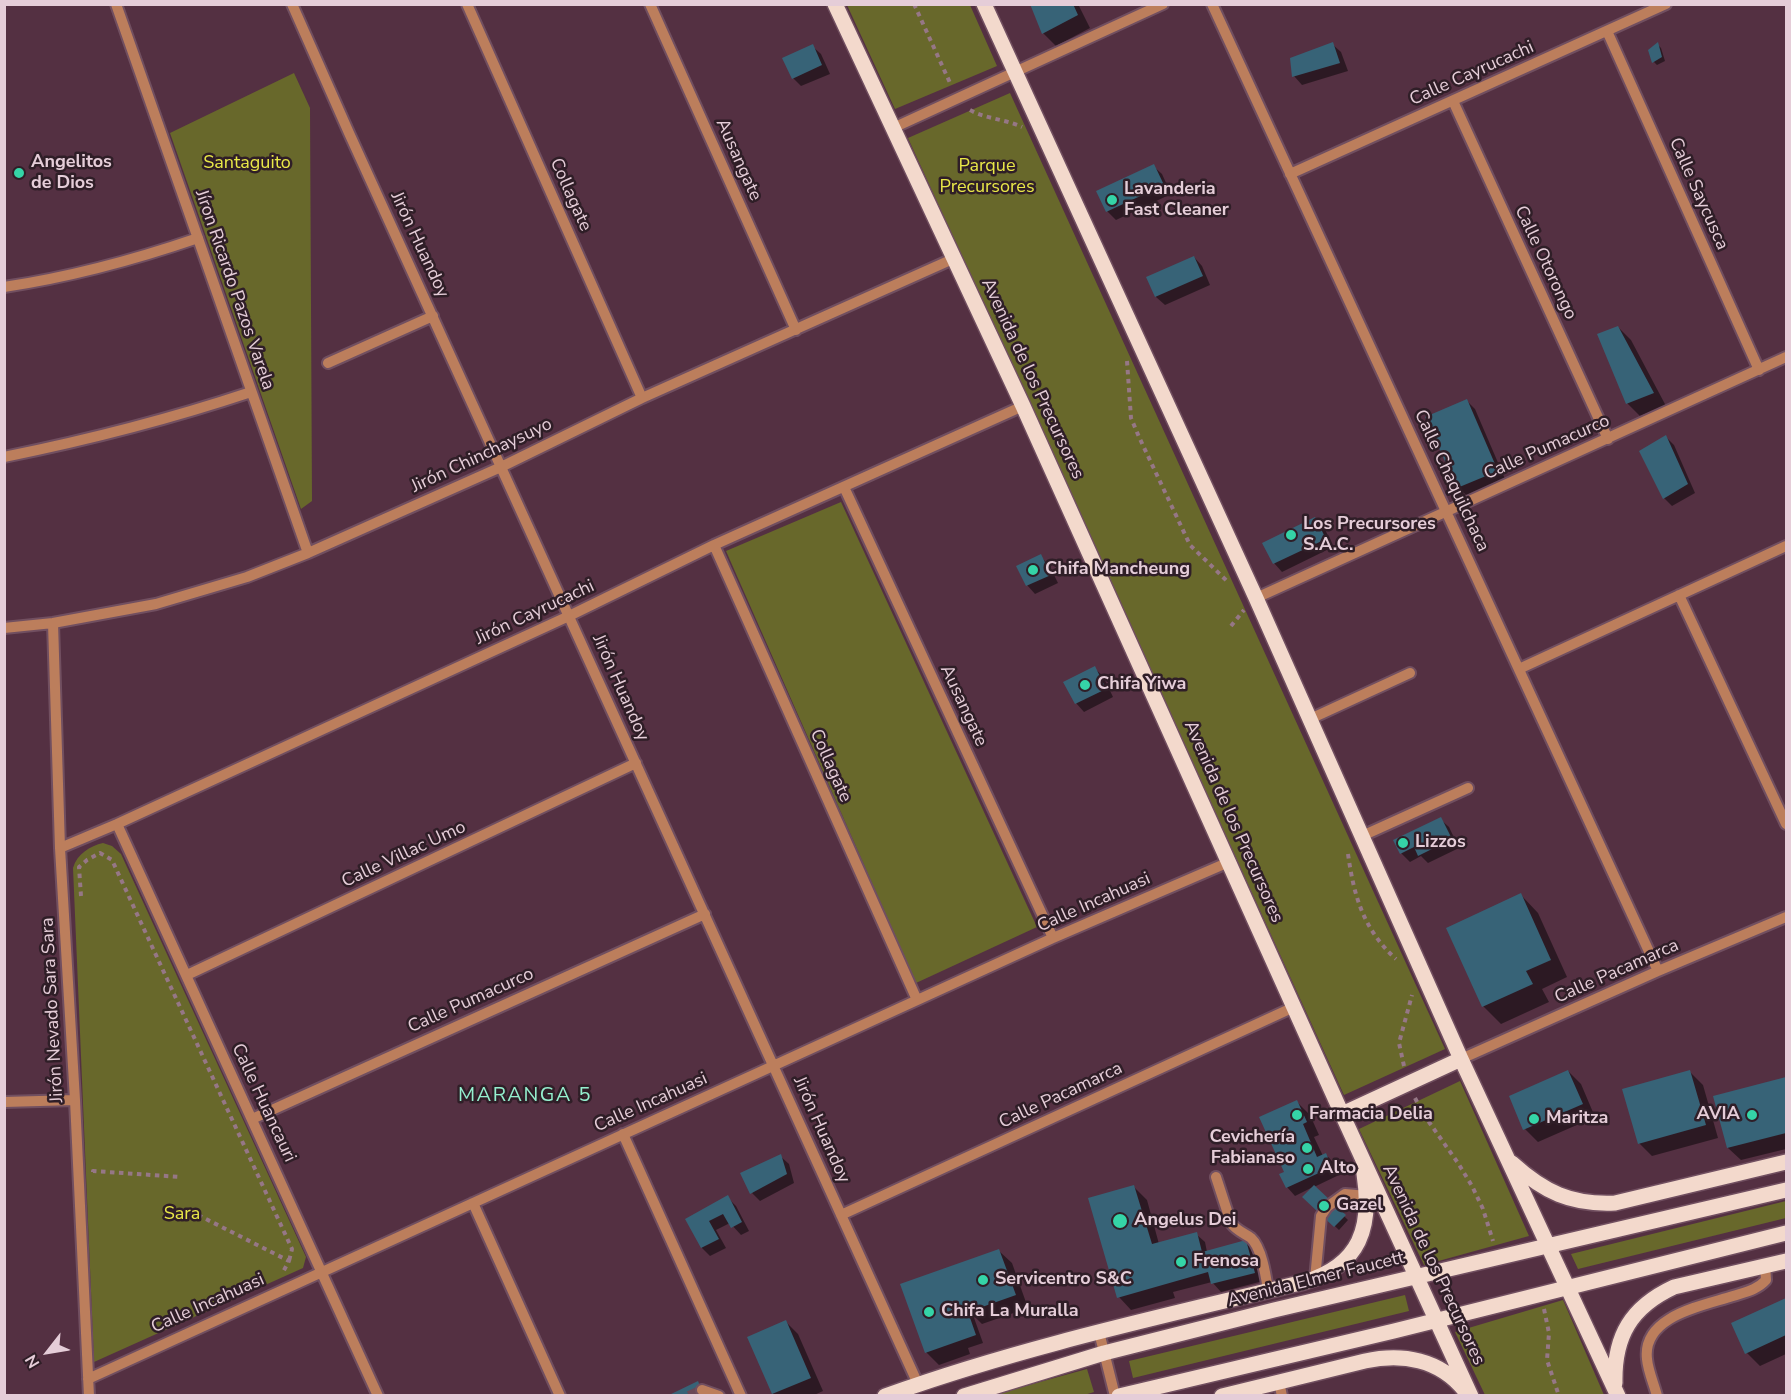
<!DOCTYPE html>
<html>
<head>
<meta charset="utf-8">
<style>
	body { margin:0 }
	#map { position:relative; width:1791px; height:1400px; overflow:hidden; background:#543042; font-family:"Nunito Sans",sans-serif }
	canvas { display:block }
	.frame { position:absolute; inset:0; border:6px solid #e5cdd8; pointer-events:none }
	.north { position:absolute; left:18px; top:1322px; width:60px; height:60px; -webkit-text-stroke:4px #2f1e27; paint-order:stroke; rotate:239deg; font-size:16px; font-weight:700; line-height:24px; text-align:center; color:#e5cdd8 }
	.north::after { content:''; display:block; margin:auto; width:21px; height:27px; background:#e5cdd8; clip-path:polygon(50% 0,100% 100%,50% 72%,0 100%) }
</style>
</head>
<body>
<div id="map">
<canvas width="1791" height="1400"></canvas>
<div class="frame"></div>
<div class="north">N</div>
</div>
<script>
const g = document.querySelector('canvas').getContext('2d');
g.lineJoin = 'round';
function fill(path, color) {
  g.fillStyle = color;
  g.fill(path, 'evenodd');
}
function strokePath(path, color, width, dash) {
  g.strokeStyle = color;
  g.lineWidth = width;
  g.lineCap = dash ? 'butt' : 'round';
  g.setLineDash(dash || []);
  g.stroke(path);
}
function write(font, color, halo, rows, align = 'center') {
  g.font = font + ' "Nunito Sans",sans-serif';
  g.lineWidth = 5;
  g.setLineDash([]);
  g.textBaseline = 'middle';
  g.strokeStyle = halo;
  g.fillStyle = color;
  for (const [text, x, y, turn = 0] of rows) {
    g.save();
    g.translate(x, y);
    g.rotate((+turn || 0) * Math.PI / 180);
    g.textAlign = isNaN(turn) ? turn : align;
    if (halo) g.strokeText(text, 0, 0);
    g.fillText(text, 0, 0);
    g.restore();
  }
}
fill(new Path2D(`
	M 847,5 L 970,5 L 997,66 L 895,109 Z
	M 294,73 L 310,108 L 312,501 L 301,509 L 170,133 Z
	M 1010,93 L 1445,1049 L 1344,1095 L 908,138 Z
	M 841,502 L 1037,927 L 916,983 L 726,551 Z
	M 103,843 L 112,846 L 121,854 L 306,1257 L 303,1268 L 94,1362 L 73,868 C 77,854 90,846 103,843 Z
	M 1460,1081 L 1529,1236 L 1424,1265 L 1359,1129 Z
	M 1786,1201 L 1786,1218 L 1578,1269 L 1571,1254 Z
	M 1405,1295 L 1409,1311 L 1133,1378 L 1129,1361 Z
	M 1563,1300 L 1604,1395 L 1485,1395 L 1455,1332 Z
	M 1087,1369 L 1094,1392 L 1081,1396 L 989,1396 Z`), '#68682b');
fill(new Path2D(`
	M 1032,4 L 1078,4 L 1090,28 L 1056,46 L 1043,33 Z
	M 1332,44 L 1341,52 L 1348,71 L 1302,85 L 1294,76 Z
	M 1657,44 L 1661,48 L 1665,61 L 1657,65 L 1654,62 Z
	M 812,46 L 821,54 L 830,74 L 801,86 L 793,78 Z
	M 1153,166 L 1162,174 L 1171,194 L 1116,220 L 1107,211 Z
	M 1194,257 L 1202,266 L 1210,285 L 1165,305 L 1156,297 L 1148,277 Z
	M 1618,327 L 1631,340 L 1666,406 L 1640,416 L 1627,403 Z
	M 1466,400 L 1475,409 L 1505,479 L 1467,496 L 1459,488 L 1427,418 Z
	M 1665,436 L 1674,445 L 1695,493 L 1672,506 L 1664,498 Z
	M 1315,519 L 1324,527 L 1333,547 L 1282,572 L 1274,563 Z
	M 1040,556 L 1049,565 L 1058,583 L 1035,594 L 1027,585 Z
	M 1094,668 L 1103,676 L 1113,697 L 1084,712 L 1076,703 Z
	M 1440,819 L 1449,827 L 1459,848 L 1428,863 L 1421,856 L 1410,862 L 1401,853 L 1395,841 Z
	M 1521,895 L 1538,913 L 1567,977 L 1542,989 L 1549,1002 L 1501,1024 L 1483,1006 L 1448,929 Z
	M 1568,1071 L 1581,1084 L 1595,1117 L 1538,1142 L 1525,1129 L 1511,1097 Z
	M 1690,1072 L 1703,1085 L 1718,1138 L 1652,1156 L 1639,1143 Z
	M 1786,1079 L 1786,1149 L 1741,1160 L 1728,1148 L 1715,1097 Z
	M 1297,1102 L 1310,1115 L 1319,1135 L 1314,1137 L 1323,1156 L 1325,1154 L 1334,1163 L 1339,1175 L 1314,1187 L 1348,1220 L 1339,1230 L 1304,1197 L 1313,1187 L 1295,1196 L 1287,1187 L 1286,1172 Z
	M 780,1156 L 789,1164 L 794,1183 L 760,1201 L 752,1193 Z
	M 1134,1187 L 1147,1200 L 1159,1244 L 1196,1234 L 1205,1242 L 1207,1252 L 1246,1242 L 1254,1250 L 1263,1281 L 1221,1292 L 1212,1282 L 1173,1292 L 1175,1298 L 1131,1310 L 1119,1297 Z
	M 727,1197 L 736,1206 L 749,1231 L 741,1235 L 730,1223 L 716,1230 L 726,1248 L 710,1256 L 702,1248 L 687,1219 Z
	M 999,1251 L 1012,1263 L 1028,1308 L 982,1324 L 973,1315 L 983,1343 L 968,1348 L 970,1354 L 939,1365 L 926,1352 Z
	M 1786,1299 L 1786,1354 L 1760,1366 L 1747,1353 L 1733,1324 Z
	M 786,1322 L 798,1334 L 823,1391 L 812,1396 L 775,1396 L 773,1394 L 749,1338 Z`), '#0007');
fill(new Path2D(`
	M 1030,4 L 1073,4 L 1078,15 L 1042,34 Z
	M 1333,42 L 1340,63 L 1292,77 L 1290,58 Z
	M 1658,42 L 1662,57 L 1652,63 L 1648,50 Z
	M 813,44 L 822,65 L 792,79 L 782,58 Z
	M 1154,164 L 1164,185 L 1106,212 L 1096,191 Z
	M 1194,256 L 1203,276 L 1155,297 L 1146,277 Z
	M 1618,326 L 1654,393 L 1626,404 L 1597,334 Z
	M 1467,399 L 1498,471 L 1457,488 L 1425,417 Z
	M 1666,435 L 1688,484 L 1663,499 L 1639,451 Z
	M 1315,517 L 1326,539 L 1273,564 L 1262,543 Z
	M 1041,554 L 1051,575 L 1026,586 L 1016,566 Z
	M 1095,666 L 1106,689 L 1075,704 L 1063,682 Z
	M 1441,817 L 1452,839 L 1418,856 L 1414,847 L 1400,854 L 1393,840 Z
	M 1521,893 L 1551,960 L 1526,971 L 1533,984 L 1482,1007 L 1446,928 Z
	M 1568,1070 L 1583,1104 L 1523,1130 L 1509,1096 Z
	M 1690,1070 L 1706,1125 L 1638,1144 L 1622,1089 Z
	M 1786,1077 L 1786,1133 L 1727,1148 L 1713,1096 Z
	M 1297,1100 L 1307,1122 L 1303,1124 L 1317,1157 L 1326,1153 L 1332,1167 L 1286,1188 L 1279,1174 L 1284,1172 L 1259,1117 Z
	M 781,1154 L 787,1174 L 750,1194 L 740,1173 Z
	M 1134,1185 L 1152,1244 L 1197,1232 L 1202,1252 L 1246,1240 L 1255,1273 L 1211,1284 L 1208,1272 L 1117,1298 L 1088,1198 Z
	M 1314,1185 L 1346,1215 L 1334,1227 L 1302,1197 Z
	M 728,1195 L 742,1222 L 731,1228 L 723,1214 L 709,1221 L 719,1239 L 701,1248 L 685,1219 Z
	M 999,1249 L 1016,1295 L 968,1312 L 976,1335 L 925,1353 L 900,1284 Z
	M 1786,1298 L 1786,1335 L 1745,1354 L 1731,1323 Z
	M 786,1320 L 811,1378 L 772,1394 L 747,1337 Z
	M 698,1381 L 704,1396 L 667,1396 Z`), '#376377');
strokePath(new Path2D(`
	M 689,1396 L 702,1390`), '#6a4858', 10, [10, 5]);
const minor = new Path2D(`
	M 116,4 L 308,553
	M 292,4 L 349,133 L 918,1384
	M 467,4 L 642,398
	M 650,4 L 796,330
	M 1212,4 C 1361,327 1512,648 1658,971
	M 1607,31 L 1759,370
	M 1453,101 L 1608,439
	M 893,128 L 1163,4
	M 1290,174 L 1666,4
	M 4,287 C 71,277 134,260 198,238
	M 328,363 L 433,316
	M 4,457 C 88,440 170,419 251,392
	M 844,487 L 1053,938
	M 714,545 L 917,1000
	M 1679,595 L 1786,824
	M 1256,598 L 1786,357
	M 53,623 L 60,848 L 75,1100 L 89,1396
	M 4,628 L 53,623 L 156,604 L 247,577 L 308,553 L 501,467 L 642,398 L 955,258
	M 1521,668 L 1786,546
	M 1310,719 L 1410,673
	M 117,824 L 378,1396
	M 1362,836 L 1468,788
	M 60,848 L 117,824 L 569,616 L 714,545 L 1023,406
	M 187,975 L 636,763
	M 1461,1059 L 1658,971 L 1786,917
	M 4,1102 L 75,1100
	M 252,1119 L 705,914
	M 623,1134 L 741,1396
	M 1216,1177 L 1231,1223 C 1237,1231 1244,1233 1251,1238 C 1262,1248 1266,1277 1268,1290
	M 473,1203 L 560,1396
	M 841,1215 L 1294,1007
	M 1315,1279 L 1321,1216 L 1327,1207 L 1345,1194 L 1367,1196
	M 1099,1332 L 1115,1396
	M 88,1379 L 1053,938 L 1229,862
	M 1279,1382 L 1282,1396
	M 702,1390 L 719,1396
	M 1657,1396 C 1654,1384 1648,1371 1647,1359 C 1642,1316 1702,1306 1733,1296 C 1745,1292 1757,1290 1766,1280 L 1765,1265`);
const major = new Path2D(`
	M 835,4 L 1023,406 L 1342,1114 L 1471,1396
	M 984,4 L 1256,598 L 1461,1059 L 1618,1396
	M 1342,1114 L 1461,1059
	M 1512,1163 C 1544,1192 1571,1205 1615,1203 L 1786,1162
	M 1615,1383 C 1614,1336 1631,1307 1674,1287 L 1786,1261
	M 885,1396 C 1021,1347 1164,1316 1304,1282 C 1361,1265 1372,1227 1364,1174
	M 964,1396 L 1104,1353 L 1274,1310 L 1786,1190
	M 1119,1396 L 1394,1331 L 1786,1233
	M 1222,1396 L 1365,1361 C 1402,1353 1440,1359 1465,1391`);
strokePath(minor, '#714f60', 14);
strokePath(major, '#714f60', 18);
strokePath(new Path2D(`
	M 914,4 L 951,85
	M 970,110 C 986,119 1005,119 1022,127
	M 1127,361 L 1131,418 L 1139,437 L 1190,545 L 1228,582
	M 1231,626 L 1244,610
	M 1348,854 C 1354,896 1363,929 1396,959
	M 81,896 L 79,867 L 87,860 L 100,853 L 112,860 L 292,1249 L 289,1261
	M 1404,1066 L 1399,1043 L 1412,995
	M 1415,1098 L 1424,1115 L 1458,1163 L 1472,1186 L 1483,1209 L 1493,1241
	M 93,1172 L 93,1171 L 181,1177
	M 198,1215 L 289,1261 L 283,1272
	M 1544,1309 L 1549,1333 L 1547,1360 L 1559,1396`), '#967786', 4, [4.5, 4.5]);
strokePath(minor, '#bc7e5c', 10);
strokePath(major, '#f3d9cc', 15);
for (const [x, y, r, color] of [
	[19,173,6,"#35d4a7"],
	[1112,200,6,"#35d4a7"],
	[1291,535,6,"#35d4a7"],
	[1033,570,6,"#35d4a7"],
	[1085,685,6,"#35d4a7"],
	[1403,843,6,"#35d4a7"],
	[1297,1115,6,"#35d4a7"],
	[1752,1115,6,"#35d4a7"],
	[1534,1119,6,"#35d4a7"],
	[1307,1148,6,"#35d4a7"],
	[1308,1169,6,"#35d4a7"],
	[1324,1206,6,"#35d4a7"],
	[1120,1221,8,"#35d4a7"],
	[1181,1262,6,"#35d4a7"],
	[983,1280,6,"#35d4a7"],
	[929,1312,6,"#35d4a7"]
]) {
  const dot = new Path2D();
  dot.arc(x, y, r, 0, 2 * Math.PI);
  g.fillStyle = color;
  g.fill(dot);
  strokePath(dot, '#2f1e27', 2);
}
write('18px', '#e5cdd8', '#2f1e27', [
	["Calle Cayrucachi",1472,74,-24],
	["Ausangate",738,160,66],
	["Calle Saycusca",1698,194,66],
	["Collagate",570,195,66],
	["Jirón Huandoy",419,245,65],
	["Calle Otorongo",1545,263,65],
	["Jíron Ricardo Pazos Varela",234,290,71],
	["Avenida de los Precursores",1032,379,65],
	["Calle Pumacurco",1547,448,-24],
	["Jirón Chinchaysuyo",482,456,-25],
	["Calle Chaquilchaca",1451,481,65],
	["Jirón Cayrucachi",535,613,-25],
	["Jirón Huandoy",620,688,66],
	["Ausangate",963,706,65],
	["Collagate",830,766,66],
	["Avenida de los Precursores",1233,822,66],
	["Calle Villac Umo",404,855,-25],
	["Calle Incahuasi",1094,903,-24],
	["Calle Pacamarca",1617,972,-24],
	["Calle Pumacurco",471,1001,-24],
	["Jirón Nevado Sara Sara",53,1010,-93],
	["Calle Pacamarca",1061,1096,-25],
	["Calle Huancauri",263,1103,65],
	["Calle Incahuasi",651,1103,-24],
	["Jirón Huandoy",821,1130,66],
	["Avenida de los Precursores",1433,1265,65],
	["Avenida Elmer Faucett",1316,1280,-14],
	["Calle Incahuasi",208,1304,-24]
]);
write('bold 18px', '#e5cdd8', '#2f1e27', [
	["Angelitos",31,163],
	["de Dios",31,184],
	["Lavanderia",1124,190],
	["Fast Cleaner",1124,211],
	["Los Precursores",1303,525],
	["S.A.C.",1303,546],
	["Chifa Mancheung",1045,570],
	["Chifa Yiwa",1097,685],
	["Lizzos",1415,843],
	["Farmacia Delia",1309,1115],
	["AVIA",1740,1115,"right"],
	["Maritza",1546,1119],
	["Cevichería",1295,1138,"right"],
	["Fabianaso",1295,1159,"right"],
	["Alto",1320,1169],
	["Gazel",1336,1206],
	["Angelus Dei",1134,1221],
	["Frenosa",1193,1262],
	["Servicentro S&C",995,1280],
	["Chifa La Muralla",941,1312]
], 'left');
write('18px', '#e9e848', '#2f1e27', [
	["Santaguito",247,164],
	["Parque",987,167],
	["Precursores",987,188],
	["Sara",182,1215]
]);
g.letterSpacing = '1.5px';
write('20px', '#95f0cf', '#2f1e27', [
	["MARANGA 5",525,1096]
]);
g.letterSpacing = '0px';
</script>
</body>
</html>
